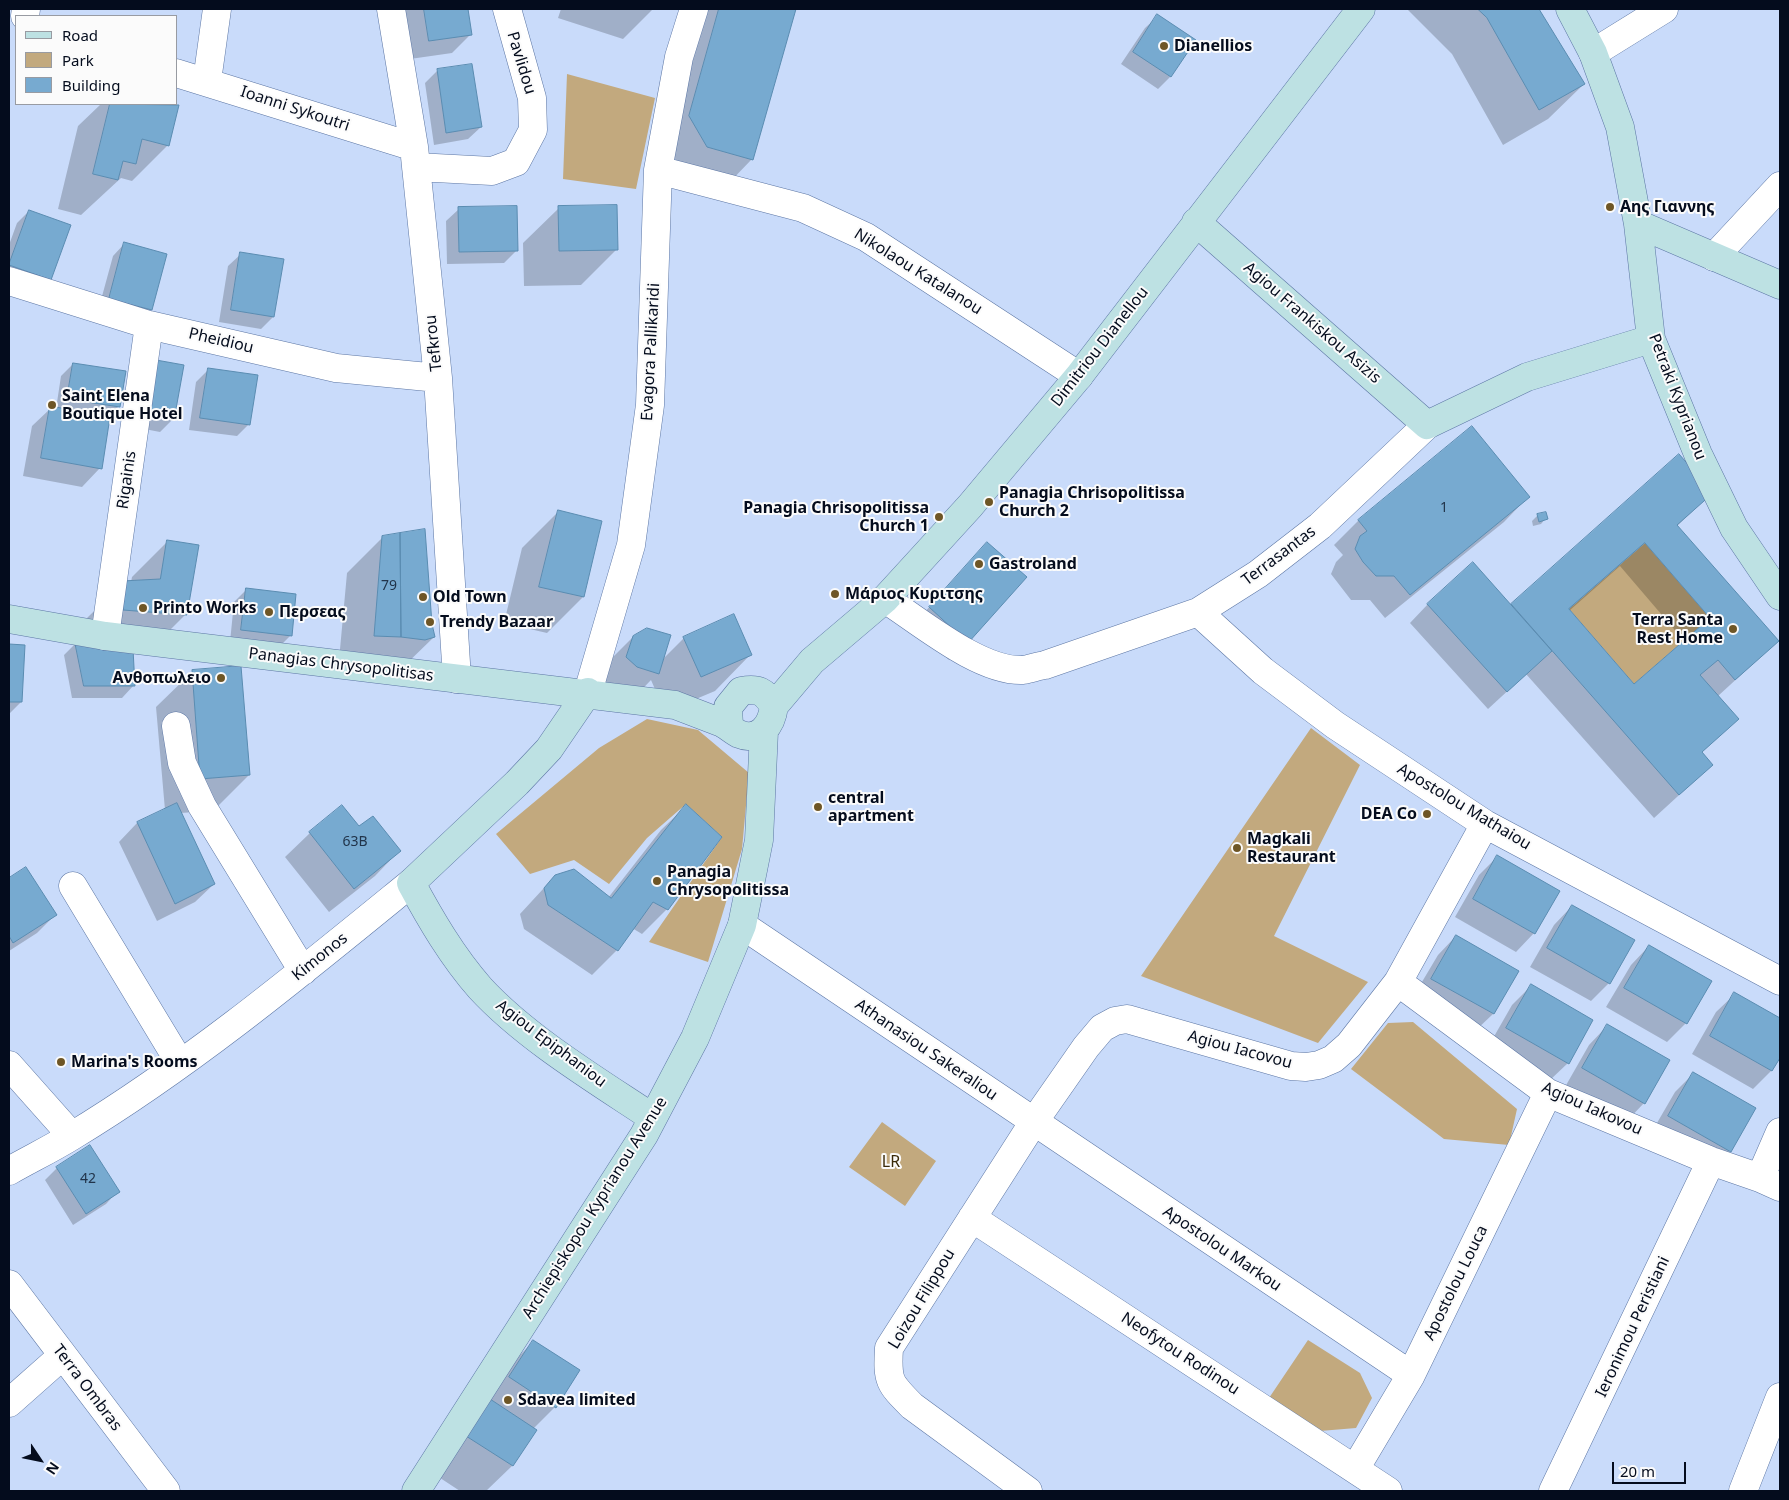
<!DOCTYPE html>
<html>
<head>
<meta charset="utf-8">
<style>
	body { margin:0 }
	#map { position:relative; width:1789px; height:1500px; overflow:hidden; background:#c9dbfa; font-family:"Noto Sans",sans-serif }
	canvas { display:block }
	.frame { position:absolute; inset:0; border:10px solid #040c1d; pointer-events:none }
	.legend { position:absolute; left:15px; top:15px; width:162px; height:90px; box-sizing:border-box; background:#fbfbfb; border:1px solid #989ba2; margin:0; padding:6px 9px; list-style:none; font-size:15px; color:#040c1d }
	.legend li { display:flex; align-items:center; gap:10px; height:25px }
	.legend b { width:25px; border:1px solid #989ba2 }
	.north { position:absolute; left:15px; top:1435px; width:50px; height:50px; -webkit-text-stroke:4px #fbfbfb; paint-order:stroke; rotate:124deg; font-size:14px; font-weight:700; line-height:20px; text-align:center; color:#040c1d }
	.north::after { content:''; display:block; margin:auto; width:18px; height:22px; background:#040c1d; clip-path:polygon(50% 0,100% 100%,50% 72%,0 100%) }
	.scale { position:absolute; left:1612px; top:1462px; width:74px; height:22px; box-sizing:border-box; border:2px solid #040c1d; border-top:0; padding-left:6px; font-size:15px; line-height:18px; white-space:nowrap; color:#040c1d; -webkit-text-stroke:4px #fbfbfb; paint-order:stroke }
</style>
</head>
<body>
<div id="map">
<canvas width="1789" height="1500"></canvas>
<div class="frame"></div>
<ul class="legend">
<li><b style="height:6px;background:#bde1e3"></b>Road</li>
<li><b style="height:14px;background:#c2a97e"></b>Park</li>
<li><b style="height:14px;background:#77aad0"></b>Building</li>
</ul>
<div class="north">N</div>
<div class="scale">20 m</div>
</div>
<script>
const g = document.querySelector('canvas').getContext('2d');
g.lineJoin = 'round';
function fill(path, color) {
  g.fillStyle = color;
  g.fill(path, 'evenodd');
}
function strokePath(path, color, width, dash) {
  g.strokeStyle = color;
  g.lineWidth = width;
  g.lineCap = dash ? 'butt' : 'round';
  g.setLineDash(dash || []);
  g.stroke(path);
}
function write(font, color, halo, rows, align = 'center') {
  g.font = font + ' "Noto Sans",sans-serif';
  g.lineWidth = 4;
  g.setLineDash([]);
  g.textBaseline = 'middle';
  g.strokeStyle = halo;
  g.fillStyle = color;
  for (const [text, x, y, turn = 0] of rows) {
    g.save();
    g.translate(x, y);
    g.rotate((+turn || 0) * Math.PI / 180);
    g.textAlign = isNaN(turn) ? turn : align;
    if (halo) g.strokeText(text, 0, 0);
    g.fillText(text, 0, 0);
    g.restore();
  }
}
fill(new Path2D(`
	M 567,74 L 655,98 L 636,189 L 563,179 Z
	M 1645,543 L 1710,618 L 1634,684 L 1569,609 Z
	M 647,719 L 698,730 L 749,773 L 742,849 L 708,962 L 649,942 L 722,837 L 686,804 L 647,838 L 609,884 L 574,860 L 530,874 L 496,834 L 599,748 Z
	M 1311,728 L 1360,765 L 1274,936 L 1368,982 L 1318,1043 L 1141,976 Z
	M 1413,1022 L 1517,1109 L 1509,1145 L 1444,1139 L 1351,1069 L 1388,1023 Z
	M 882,1122 L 936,1161 L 905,1206 L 849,1167 Z
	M 1308,1340 L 1360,1373 L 1372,1398 L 1356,1428 L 1320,1431 L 1269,1398 Z`), '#c2a97e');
fill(new Path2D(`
	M 404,9 L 467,9 L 471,34 L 452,53 L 410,59 Z
	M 561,9 L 653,9 L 623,39 L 558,18 Z
	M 703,9 L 795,9 L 752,159 L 728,184 L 682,171 L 665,141 Z
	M 1407,9 L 1538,9 L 1584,84 L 1548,119 L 1503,145 L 1452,54 Z
	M 1158,16 L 1194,40 L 1170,77 L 1158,89 L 1121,64 L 1145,28 Z
	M 471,65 L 481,127 L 468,139 L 434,145 L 425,83 L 437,71 Z
	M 101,104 L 168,104 L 178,106 L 168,145 L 132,181 L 121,178 L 81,215 L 58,209 L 78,126 Z
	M 559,208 L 616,250 L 581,285 L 524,286 L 523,243 Z
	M 459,209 L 516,251 L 504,263 L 447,264 L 446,221 Z
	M 29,211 L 50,279 L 9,281 L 9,245 L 17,223 Z
	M 125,243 L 166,255 L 151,310 L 138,322 L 98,311 L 113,256 Z
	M 241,254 L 273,317 L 261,329 L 219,322 L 228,266 Z
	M 73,364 L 119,406 L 109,416 L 100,468 L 82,487 L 23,476 L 32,426 L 51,408 L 56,409 L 61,376 Z
	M 208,370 L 249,424 L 237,436 L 189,430 L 196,382 Z
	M 144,373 L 172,420 L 160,432 L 134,427 Z
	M 1472,428 L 1528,497 L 1504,522 L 1385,618 L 1370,600 L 1351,600 L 1331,574 L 1336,562 L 1343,555 L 1334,545 L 1358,521 Z
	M 1679,456 L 1712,493 L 1677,526 L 1778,641 L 1718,696 L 1738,719 L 1701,753 L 1712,765 L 1654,818 L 1526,674 L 1488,709 L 1410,623 L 1428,604 L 1510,606 ZM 1620,566 L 1685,642 L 1634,686 L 1569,611 Z
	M 558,512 L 583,597 L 547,633 L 504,623 L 522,548 Z
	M 1538,515 L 1546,518 L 1541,524 L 1533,526 L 1532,521 Z
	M 383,537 L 431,624 L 434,637 L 398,672 L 338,671 L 347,573 Z
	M 168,541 L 185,615 L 150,650 L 132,649 L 134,685 L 122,698 L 72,698 L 64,655 L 76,643 L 88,645 L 87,618 L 123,583 L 131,582 L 132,577 Z
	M 987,544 L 967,642 L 949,660 L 911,627 Z
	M 246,590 L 291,635 L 278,648 L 230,642 L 234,602 Z
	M 633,637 L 662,660 L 684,638 L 750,655 L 715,691 L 665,712 L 651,680 L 623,709 L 597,673 Z
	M 9,645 L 24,646 L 21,702 L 9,714 Z
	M 240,667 L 249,775 L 213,811 L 180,813 L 214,884 L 195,902 L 157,921 L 119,842 L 137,823 L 165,810 L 156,707 L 192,672 Z
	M 686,806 L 720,837 L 667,909 L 642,934 L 632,928 L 617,950 L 592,975 L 524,929 L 520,914 L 555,876 L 608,898 L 661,830 Z
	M 359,828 L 399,851 L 375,876 L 329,912 L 285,857 L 310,833 Z
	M 1498,856 L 1534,933 L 1516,952 L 1455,917 L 1479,875 Z
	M 26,869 L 55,915 L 37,933 L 9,951 L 9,880 Z
	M 1572,906 L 1609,983 L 1591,1001 L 1530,967 L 1554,925 Z
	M 1456,936 L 1517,971 L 1493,1014 L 1474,1032 L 1413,997 L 1438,955 Z
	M 1649,946 L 1710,981 L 1686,1023 L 1667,1042 L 1606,1007 L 1631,965 Z
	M 1531,986 L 1568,1063 L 1549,1081 L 1488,1047 L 1512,1005 Z
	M 1735,994 L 1780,1020 L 1780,1055 L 1771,1071 L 1753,1089 L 1692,1054 L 1716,1012 Z
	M 1607,1026 L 1644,1103 L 1626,1122 L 1565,1087 L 1589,1045 Z
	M 1693,1074 L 1730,1151 L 1711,1169 L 1650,1135 L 1675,1092 Z
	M 57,1168 L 118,1191 L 106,1204 L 73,1225 L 45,1180 Z
	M 533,1342 L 555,1407 L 533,1429 L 535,1430 L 512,1466 L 486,1491 L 460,1491 L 431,1472 L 498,1377 Z`), '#0003');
const building = new Path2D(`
	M 424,9 L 468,9 L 472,35 L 429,41 Z
	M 719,9 L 796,9 L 753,160 L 707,147 L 689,116 Z
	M 1478,9 L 1539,9 L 1585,84 L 1539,110 L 1487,18 Z
	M 1157,14 L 1196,40 L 1171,77 L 1133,52 Z
	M 472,64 L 482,127 L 446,133 L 437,69 Z
	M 110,104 L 179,105 L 169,146 L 142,139 L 136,164 L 123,161 L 118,180 L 93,174 Z
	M 617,205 L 618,250 L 559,251 L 558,206 Z
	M 517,206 L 518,251 L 459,252 L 458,207 Z
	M 29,210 L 71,225 L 51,280 L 9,265 Z
	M 124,242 L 167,254 L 152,310 L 109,299 Z
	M 240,252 L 284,259 L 274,317 L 231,310 Z
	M 156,360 L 184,365 L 174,420 L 145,415 Z
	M 73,363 L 126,371 L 120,407 L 67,399 Z
	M 208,368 L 258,375 L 250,425 L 200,418 Z
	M 50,406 L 110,417 L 102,469 L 41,458 Z
	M 1472,426 L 1530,497 L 1410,595 L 1394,576 L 1376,576 L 1363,562 L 1355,549 L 1360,536 L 1367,531 L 1358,520 Z
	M 1679,454 L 1713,493 L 1677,525 L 1779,641 L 1735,680 L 1718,660 L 1700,675 L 1739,719 L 1702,752 L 1713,765 L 1679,795 L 1511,604 ZM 1645,543 L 1710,618 L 1634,684 L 1569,609 Z
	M 558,510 L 602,521 L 584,597 L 539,587 Z
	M 1546,512 L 1548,519 L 1539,522 L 1537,514 Z
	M 425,529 L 432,624 L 435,637 L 425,640 L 401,637 L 400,533 Z
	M 400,533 L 401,637 L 374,636 L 382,536 Z
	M 167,540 L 199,545 L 187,615 L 123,610 L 122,581 L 160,579 Z
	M 987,542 L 1027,577 L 968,643 L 929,607 Z
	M 1473,562 L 1552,651 L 1507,692 L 1427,604 Z
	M 246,588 L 296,594 L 292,636 L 241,630 Z
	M 734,614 L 752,655 L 701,677 L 683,637 Z
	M 647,628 L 671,635 L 659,674 L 637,667 L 626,657 L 633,636 Z
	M 75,642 L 133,649 L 135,686 L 84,686 Z
	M 9,644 L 25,645 L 22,702 L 9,702 Z
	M 241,666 L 250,775 L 200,779 L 192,670 Z
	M 177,803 L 215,884 L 175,904 L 137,822 Z
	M 686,804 L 722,837 L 668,910 L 653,902 L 618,951 L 548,905 L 544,888 L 555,875 L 574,869 L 611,898 Z
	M 342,805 L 359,826 L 373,816 L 401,851 L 354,889 L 309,832 Z
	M 1497,855 L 1560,891 L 1535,934 L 1473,899 Z
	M 26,867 L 57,915 L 13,943 L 9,936 L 9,878 Z
	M 1572,905 L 1635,940 L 1610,984 L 1547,948 Z
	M 1456,935 L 1519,971 L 1494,1014 L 1431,979 Z
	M 1649,945 L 1712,981 L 1687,1024 L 1624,988 Z
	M 1531,984 L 1593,1020 L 1569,1064 L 1506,1028 Z
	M 1734,992 L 1780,1018 L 1780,1058 L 1772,1071 L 1710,1036 Z
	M 1607,1024 L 1670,1060 L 1645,1104 L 1582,1068 Z
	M 1693,1072 L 1756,1108 L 1731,1152 L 1668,1116 Z
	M 90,1145 L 120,1192 L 86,1214 L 56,1167 Z
	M 533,1340 L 580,1370 L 556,1408 L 509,1377 Z
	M 490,1399 L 537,1430 L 513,1466 L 466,1436 Z`);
fill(building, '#77aad0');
strokePath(building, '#5a8cb1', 1);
const street = new Path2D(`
	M 391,9 L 414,147 L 427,272 L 438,378 L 457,679
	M 25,16 L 26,9
	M 1593,53 L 1664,9
	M 176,73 L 414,147
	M 207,81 L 217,9
	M 416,167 L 492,171 L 516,162 L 533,130 L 532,98 L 507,9
	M 658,170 L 803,208 L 866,237 L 1079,376
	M 1714,257 L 1780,186
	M 9,281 L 149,325 L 336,368 L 438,378
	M 885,599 C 921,622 980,672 1023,670 C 1030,669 1038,666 1045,665 L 1198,612 L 1258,574 L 1320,526 L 1427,425
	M 1198,612 L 1263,671 L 1335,725 L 1485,824 L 1780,981
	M 105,636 L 149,325
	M 588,692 L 631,545 L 650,405 L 658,170 L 679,57 L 694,9
	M 176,726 L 182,763 L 202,806 L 303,971
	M 73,886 L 180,1063
	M 742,925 L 1411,1375
	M 1398,982 L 1548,1093 L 1711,1161 L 1760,1178 L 1780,1187
	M 9,1065 L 72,1136
	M 9,1171 C 30,1159 51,1149 72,1136 C 191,1064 303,971 411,883
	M 1760,1178 L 1780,1132
	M 972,1218 L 1388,1491
	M 9,1284 L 166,1491
	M 9,1403 L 62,1356
	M 1355,1469 L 1411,1375 L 1548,1093
	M 1028,1491 L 912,1406 C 889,1383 887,1381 889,1348 L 1033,1123 L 1086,1047 L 1102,1028 L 1115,1021 L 1127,1019 L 1291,1066 L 1306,1067 L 1319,1065 L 1333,1059 L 1349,1045 L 1398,982 L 1485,824
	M 1553,1491 L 1711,1161
	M 1743,1491 L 1780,1397`);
const secondary = new Path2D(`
	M 1570,9 L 1593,53 L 1620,127 L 1638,224 L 1651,339 L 1698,454 L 1734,528 L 1780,596
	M 1196,222 L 1427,425 L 1527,377 L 1651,339
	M 1638,224 L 1780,285
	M 9,619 L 105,636 L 675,705 C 691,711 706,717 722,723 C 728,726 733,731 739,734 C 760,743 772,724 774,706 C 764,691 759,688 741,691 L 728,707 L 729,726
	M 588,692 L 549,749 L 517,783 L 411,883 C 431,920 452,956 480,988 C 526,1038 596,1080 653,1118
	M 774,706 L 812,661 L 885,599 L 970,506 L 1079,376 L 1361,9
	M 416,1491 L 644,1135 L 695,1038 L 742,925 L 759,840 L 764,731`);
strokePath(street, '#5c76a4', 29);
strokePath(secondary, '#5c76a4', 29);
strokePath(street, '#fff', 28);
strokePath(secondary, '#bde1e3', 28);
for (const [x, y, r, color] of [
	[1164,46,5,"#6e5626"],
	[1610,207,5,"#6e5626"],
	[52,405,5,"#6e5626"],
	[989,502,5,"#6e5626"],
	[939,517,5,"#6e5626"],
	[979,564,5,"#6e5626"],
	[835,594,5,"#6e5626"],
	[423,597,5,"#6e5626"],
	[143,608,5,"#6e5626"],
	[269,612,5,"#6e5626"],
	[430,622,5,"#6e5626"],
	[1733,629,5,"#6e5626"],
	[221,678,5,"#6e5626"],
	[818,807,5,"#6e5626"],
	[1427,814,5,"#6e5626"],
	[1237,848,5,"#6e5626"],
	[657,881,5,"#6e5626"],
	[61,1062,5,"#6e5626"],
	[508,1400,5,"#6e5626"]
]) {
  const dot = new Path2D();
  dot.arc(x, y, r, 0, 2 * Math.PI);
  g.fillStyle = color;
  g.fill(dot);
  strokePath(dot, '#fbfbfb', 2);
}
write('14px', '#21344a', null, [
	["1",1444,508],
	["79",389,586],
	["63B",355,842],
	["42",88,1179]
]);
write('bold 16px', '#040c1d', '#fbfbfb', [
	["Dianellios",1174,46],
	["Αης Γιαννης",1620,207],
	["Saint Elena",62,396],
	["Boutique Hotel",62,414],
	["Panagia Chrisopolitissa",999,493],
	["Church 2",999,511],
	["Panagia Chrisopolitissa",929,508,"right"],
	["Church 1",929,526,"right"],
	["Gastroland",989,564],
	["Μάριος Κυριτσης",845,594],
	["Old Town",433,597],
	["Printo Works",153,608],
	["Περσεας",279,612],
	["Terra Santa",1723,620,"right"],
	["Rest Home",1723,638,"right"],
	["Trendy Bazaar",440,622],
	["Ανθοπωλειο",211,678,"right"],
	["central",828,798],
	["apartment",828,816],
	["DEA Co",1417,814,"right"],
	["Magkali",1247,839],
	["Restaurant",1247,857],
	["Panagia",667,872],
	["Chrysopolitissa",667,890],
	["Marina's Rooms",71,1062],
	["Sdavea limited",518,1400]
], 'left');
write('16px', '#040c1d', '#fbfbfb', [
	["Pavlidou",521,63,73],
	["Ioanni Sykoutri",295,109,18],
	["Nikolaou Katalanou",918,272,32],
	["Agiou Frankiskou Asizis",1312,323,41],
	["Pheidiou",221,341,13],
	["Tefkrou",434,343,-96],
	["Dimitriou Dianellou",1100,347,-52],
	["Evagora Pallikaridi",651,352,-87],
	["Petraki Kyprianou",1677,397,69],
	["Rigainis",127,480,-82],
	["Terrasantas",1279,556,-37],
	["Panagias Chrysopolitisas",341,665,7],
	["Apostolou Mathaiou",1464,807,31],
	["Kimonos",320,957,-39],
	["Agiou Epiphaniou",551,1044,37],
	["Athanasiou Sakeraliou",926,1050,34],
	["Agiou Iacovou",1240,1050,15],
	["Agiou Iakovou",1592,1109,24],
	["Archiepiskopou Kyprianou Avenue",595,1208,-58],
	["Apostolou Markou",1222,1249,34],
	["Apostolou Louca",1456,1283,-64],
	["Loizou Filippou",922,1299,-59],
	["Ieronimou Peristiani",1633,1327,-65],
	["Neofytou Rodinou",1180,1354,33],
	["Terra Ombras",87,1388,53]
]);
write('16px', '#3a2a09', '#fbfbfb', [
	["LR",891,1162]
]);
</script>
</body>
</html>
